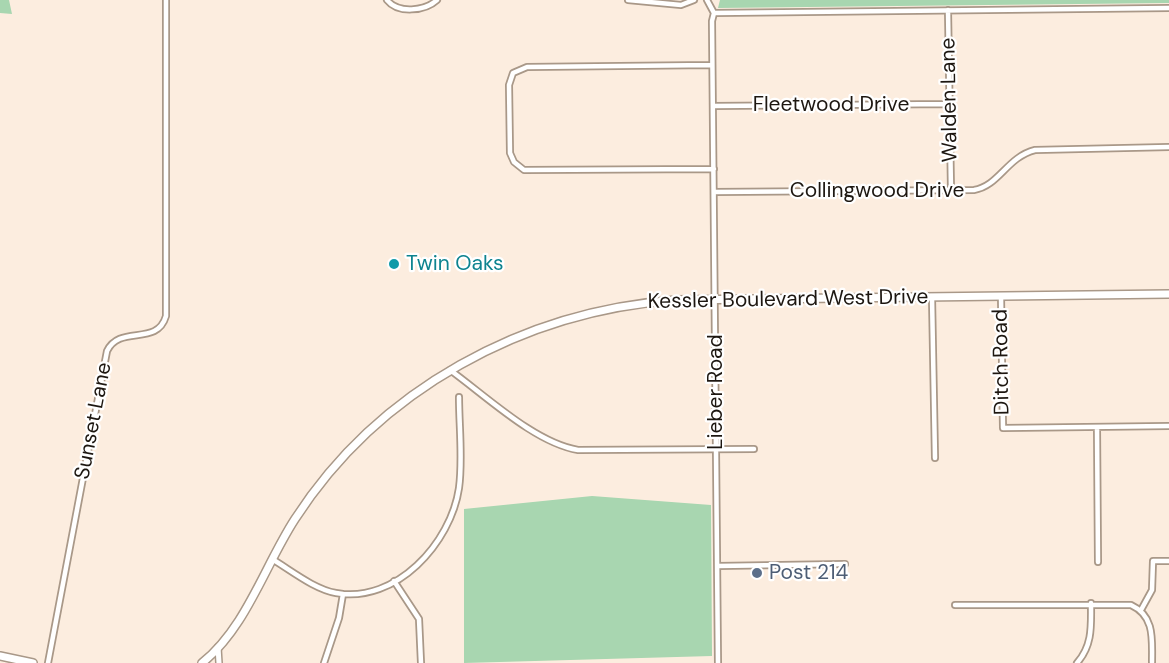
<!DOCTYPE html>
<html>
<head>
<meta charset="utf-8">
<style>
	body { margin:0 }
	canvas { display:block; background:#fceddf }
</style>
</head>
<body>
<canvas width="1169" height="663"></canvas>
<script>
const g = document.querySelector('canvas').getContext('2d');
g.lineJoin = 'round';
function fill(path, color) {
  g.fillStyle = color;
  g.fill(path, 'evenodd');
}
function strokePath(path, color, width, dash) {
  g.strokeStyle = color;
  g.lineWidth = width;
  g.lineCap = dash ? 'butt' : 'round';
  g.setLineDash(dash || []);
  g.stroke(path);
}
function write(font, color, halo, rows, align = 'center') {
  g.font = font + ' "DM Sans",sans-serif';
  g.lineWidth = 4.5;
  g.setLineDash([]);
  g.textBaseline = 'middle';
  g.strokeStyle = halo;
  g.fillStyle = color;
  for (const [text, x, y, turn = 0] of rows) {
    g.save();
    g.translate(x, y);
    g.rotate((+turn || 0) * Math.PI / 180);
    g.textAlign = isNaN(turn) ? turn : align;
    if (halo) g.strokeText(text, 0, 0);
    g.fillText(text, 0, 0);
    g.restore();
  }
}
fill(new Path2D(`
	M 0,0 L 9,0 L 12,14 L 0,13 Z
	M 720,0 L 1169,0 L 1169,3 L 718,8 Z
	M 592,496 L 711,505 L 712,656 L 464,663 L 464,509 Z`), '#a8d6b0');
const minor = new Path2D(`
	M 387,0 C 398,14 425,11 437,0
	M 628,0 L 681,5 L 694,0
	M 707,0 L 714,13
	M 948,10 L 951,190
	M 714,13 L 712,21 L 718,663
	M 714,13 L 1169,8
	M 712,65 L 527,67 L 513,73 L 509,85 L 510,153 L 514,162 L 524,170 L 714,169
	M 713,106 L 950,104
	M 714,192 L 974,190 C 999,186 1007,157 1035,150 L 1169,147
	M 1001,296 L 1003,428 L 1169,426
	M 932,297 L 935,458
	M 450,370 C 486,396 535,443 578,450 L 754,449
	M 1097,427 L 1098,562
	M 272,559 C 292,571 314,589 336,593 C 396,604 451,543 459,488 C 463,459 459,426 459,397
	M 718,566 L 845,564
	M 394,581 L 419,619 L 421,663
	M 955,605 L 1131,605 C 1155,616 1152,639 1152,662
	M 1141,610 L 1152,590 L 1153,561 L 1169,561
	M 48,663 L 107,351 C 120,324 157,347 166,316 L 166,0
	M 324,663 L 339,618 L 343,594
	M 1077,663 C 1093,645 1091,625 1091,603`);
const tertiary = new Path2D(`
	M 218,647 L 219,663`);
const primary = new Path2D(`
	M 0,656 L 33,663
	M 202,663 C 246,628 265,565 295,519 C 379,389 524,311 676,300 L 1169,294`);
strokePath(minor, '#a99888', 8);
strokePath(tertiary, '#a99888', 8);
strokePath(primary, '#a99888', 10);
strokePath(minor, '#fff', 4.5);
strokePath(tertiary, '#fff', 5);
strokePath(primary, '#fff', 7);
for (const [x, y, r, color] of [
	[394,264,6,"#0f9aa8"],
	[757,573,6,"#5c6f8a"]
]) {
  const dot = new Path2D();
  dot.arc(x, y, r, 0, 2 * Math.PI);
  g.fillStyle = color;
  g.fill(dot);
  strokePath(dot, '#fff', 2);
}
write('21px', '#1d1711', '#fff', [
	["Walden Lane",950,100,-91],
	["Fleetwood Drive",831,105],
	["Collingwood Drive",877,191],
	["Kessler Boulevard West Drive",788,300,-1],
	["Ditch Road",1002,362,-91],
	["Lieber Road",716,392,-90],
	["Sunset Lane",94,421,-79]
]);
write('21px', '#0d838f', '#fff', [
	["Twin Oaks",406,264]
], 'left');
write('21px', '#4e5e75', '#fff', [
	["Post 214",769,573]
], 'left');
</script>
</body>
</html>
